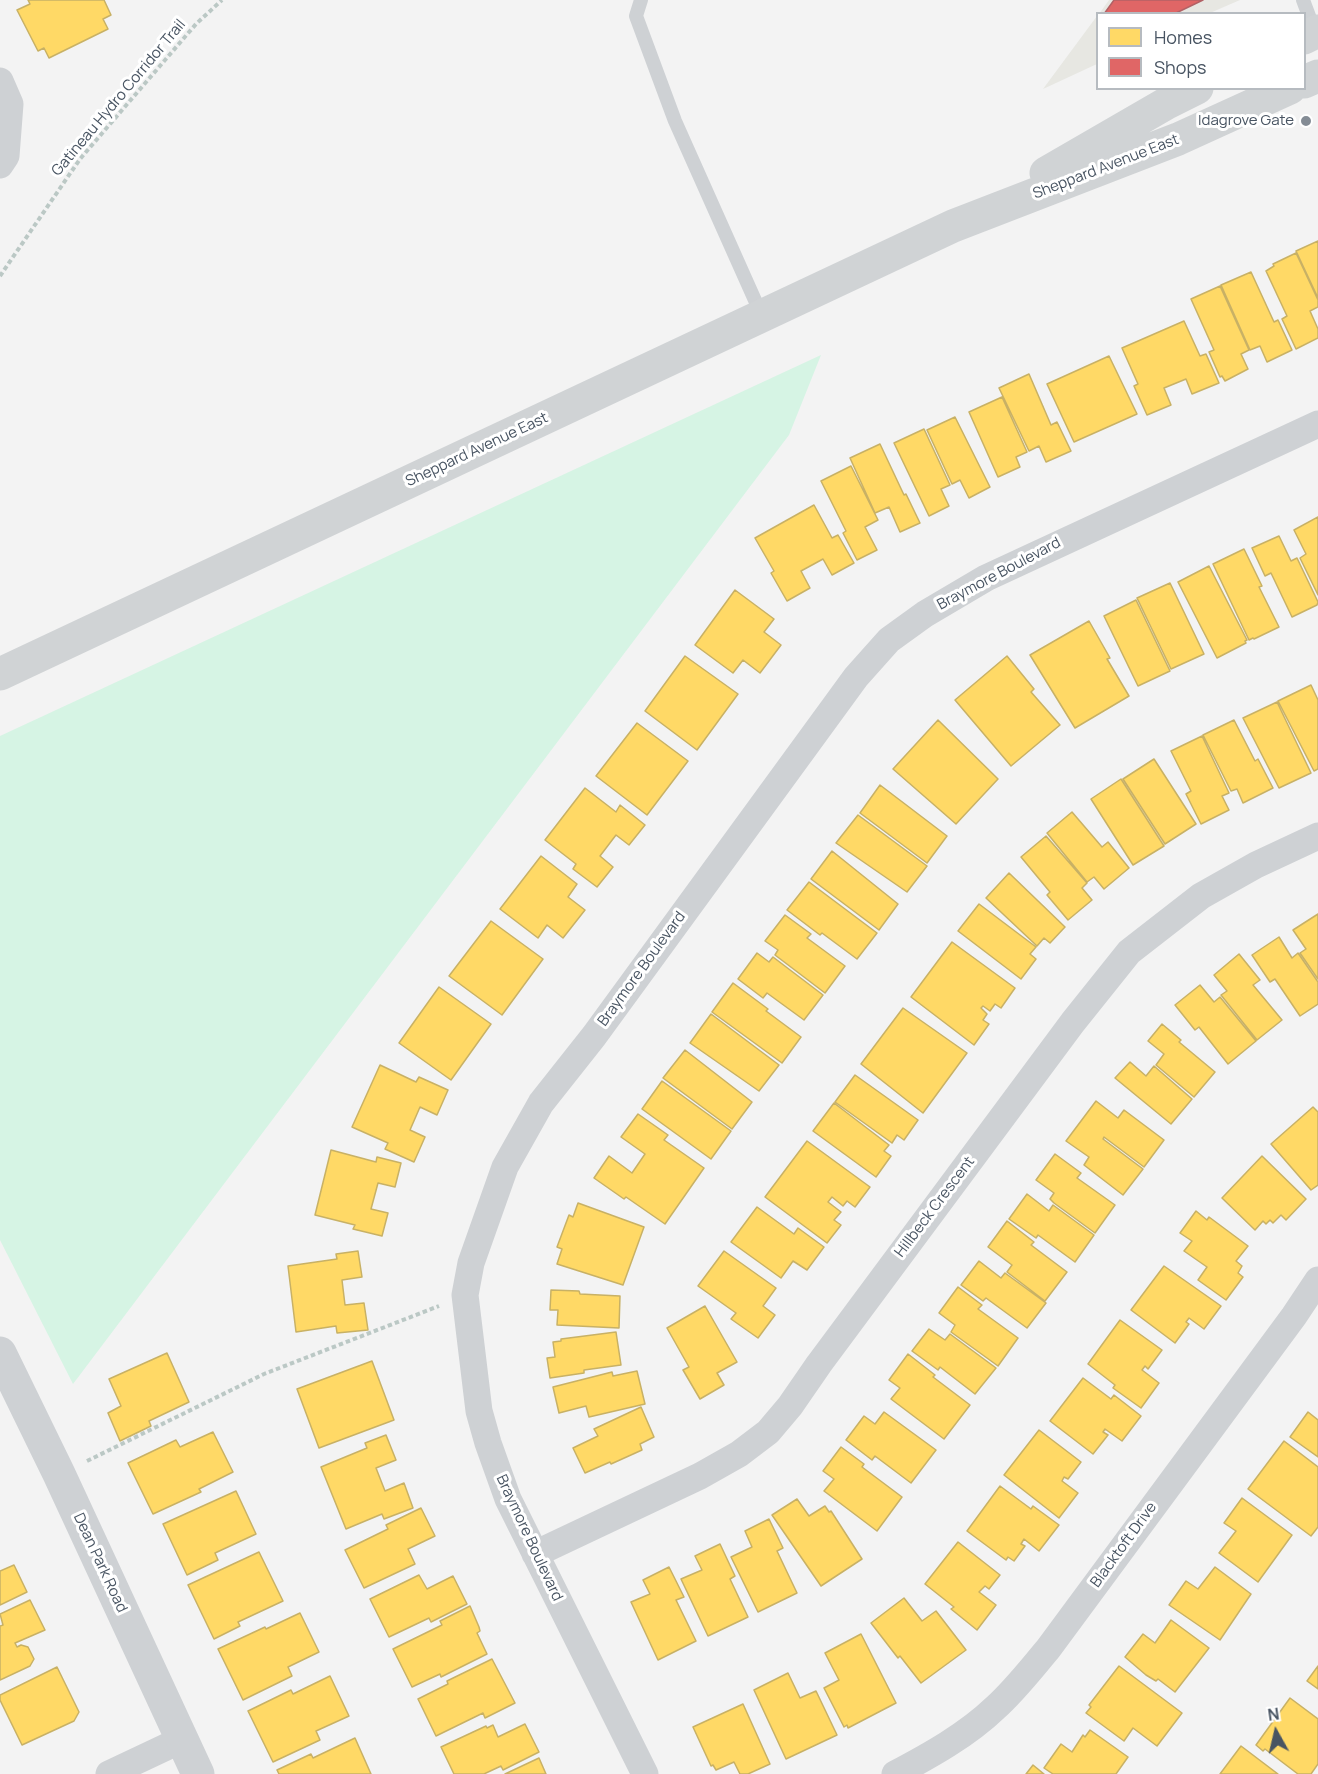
<!DOCTYPE html>
<html>
<head>
<meta charset="utf-8">
<style>
	body { margin:0 }
	#map { position:relative; width:1318px; height:1774px; overflow:hidden; background:#f3f3f3; font-family:Manrope,sans-serif }
	canvas { display:block }
	.legend { position:absolute; left:1096px; top:12px; width:210px; height:78px; box-sizing:border-box; background:#fff; border:2px solid #b6bbc0; margin:0; padding:8px 10px; list-style:none; font-size:18px; color:#485462 }
	.legend li { display:flex; align-items:center; gap:12px; height:30px }
	.legend b { width:30px; border:2px solid #b6bbc0 }
	.north { position:absolute; left:1246px; top:1702px; width:60px; height:60px; -webkit-text-stroke:4px #fff; paint-order:stroke; rotate:352deg; font-size:16px; font-weight:700; line-height:24px; text-align:center; color:#485462 }
	.north::after { content:''; display:block; margin:auto; width:21px; height:27px; background:#485462; clip-path:polygon(50% 0,100% 100%,50% 72%,0 100%) }
</style>
</head>
<body>
<div id="map">
<canvas width="1318" height="1774"></canvas>
<ul class="legend">
<li><b style="height:16px;background:#ffd966"></b>Homes</li>
<li><b style="height:16px;background:#e06666"></b>Shops</li>
</ul>
<div class="north">N</div>
</div>
<script>
const g = document.querySelector('canvas').getContext('2d');
g.lineJoin = 'round';
function fill(path, color) {
  g.fillStyle = color;
  g.fill(path, 'evenodd');
}
function strokePath(path, color, width, dash) {
  g.strokeStyle = color;
  g.lineWidth = width;
  g.lineCap = dash ? 'butt' : 'round';
  g.setLineDash(dash || []);
  g.stroke(path);
}
function write(font, color, halo, rows, align = 'center') {
  g.font = font + ' Manrope,sans-serif';
  g.lineWidth = 6;
  g.setLineDash([]);
  g.textBaseline = 'middle';
  g.strokeStyle = halo;
  g.fillStyle = color;
  for (const [text, x, y, turn = 0] of rows) {
    g.save();
    g.translate(x, y);
    g.rotate((+turn || 0) * Math.PI / 180);
    g.textAlign = isNaN(turn) ? turn : align;
    if (halo) g.strokeText(text, 0, 0);
    g.fillText(text, 0, 0);
    g.restore();
  }
}
fill(new Path2D(`
	M 1109,0 L 1240,0 L 1210,13 L 1099,14 Z
	M 1097,16 L 1097,64 L 1043,89 Z`), '#e7e7e2');
fill(new Path2D(`
	M 821,355 L 789,435 L 73,1384 L 0,1240 L 0,736 Z`), '#d6f4e4');
const homes = new Path2D(`
	M 28,0 L 104,0 L 111,15 L 103,19 L 108,29 L 49,58 L 44,48 L 38,51 L 17,10 L 30,4 Z
	M 1318,241 L 1318,298 L 1296,251 Z
	M 1296,253 L 1318,300 L 1318,307 L 1310,311 L 1318,329 L 1318,338 L 1296,349 L 1282,319 L 1287,316 L 1266,271 L 1274,266 L 1273,264 Z
	M 1251,272 L 1274,322 L 1278,320 L 1292,350 L 1267,362 L 1260,346 L 1250,350 L 1221,285 Z
	M 1220,286 L 1249,350 L 1241,354 L 1248,369 L 1225,381 L 1222,376 L 1220,377 L 1209,352 L 1214,350 L 1191,299 Z
	M 1184,321 L 1200,356 L 1206,354 L 1219,383 L 1192,394 L 1186,379 L 1164,388 L 1171,405 L 1147,415 L 1134,386 L 1138,384 L 1122,348 Z
	M 1109,356 L 1137,414 L 1074,442 L 1047,384 Z
	M 1029,374 L 1051,425 L 1057,422 L 1071,451 L 1046,462 L 1039,446 L 1029,451 L 999,388 Z
	M 1002,397 L 1027,452 L 1016,457 L 1020,467 L 998,477 L 969,412 Z
	M 955,417 L 990,487 L 969,498 L 960,480 L 952,484 L 927,430 Z
	M 924,429 L 950,485 L 941,489 L 949,506 L 929,516 L 894,443 Z
	M 880,444 L 904,495 L 906,494 L 920,523 L 900,532 L 889,507 L 875,513 L 850,458 Z
	M 851,466 L 878,520 L 865,527 L 877,550 L 857,560 L 843,533 L 846,531 L 821,481 Z
	M 814,505 L 832,538 L 838,535 L 854,563 L 832,575 L 823,559 L 801,571 L 810,588 L 787,601 L 771,573 L 774,571 L 755,538 Z
	M 1318,517 L 1318,595 L 1300,558 L 1306,554 L 1294,530 Z
	M 1279,536 L 1291,561 L 1297,558 L 1318,602 L 1317,605 L 1292,617 L 1271,573 L 1265,576 L 1252,548 Z
	M 1244,549 L 1262,586 L 1259,587 L 1279,627 L 1254,639 L 1253,638 L 1249,640 L 1213,564 Z
	M 1209,566 L 1247,640 L 1245,641 L 1246,643 L 1217,658 L 1178,582 Z
	M 1170,583 L 1204,654 L 1171,669 L 1137,598 Z
	M 735,590 L 774,619 L 764,632 L 781,645 L 760,673 L 743,660 L 733,673 L 695,645 Z
	M 1136,600 L 1170,671 L 1138,686 L 1104,616 Z
	M 1089,621 L 1110,658 L 1107,659 L 1129,696 L 1075,728 L 1030,655 Z
	M 685,656 L 738,694 L 697,750 L 645,711 Z
	M 1007,656 L 1034,689 L 1031,692 L 1060,725 L 1011,766 L 955,700 Z
	M 1311,685 L 1318,700 L 1318,769 L 1314,771 L 1278,701 Z
	M 1277,702 L 1311,773 L 1279,788 L 1243,718 Z
	M 938,720 L 998,779 L 956,824 L 893,769 Z
	M 1234,720 L 1255,761 L 1258,759 L 1273,788 L 1243,803 L 1237,789 L 1231,791 L 1203,735 Z
	M 637,723 L 688,761 L 647,815 L 596,776 Z
	M 1202,736 L 1229,793 L 1222,796 L 1229,810 L 1201,824 L 1186,794 L 1191,791 L 1171,751 Z
	M 1154,759 L 1196,824 L 1165,844 L 1123,779 Z
	M 1121,779 L 1164,846 L 1133,865 L 1091,799 Z
	M 880,785 L 947,836 L 927,863 L 860,813 Z
	M 585,788 L 616,812 L 620,805 L 645,825 L 629,845 L 616,835 L 600,856 L 613,867 L 597,887 L 573,869 L 576,864 L 545,840 Z
	M 1072,812 L 1102,847 L 1108,842 L 1129,868 L 1104,889 L 1094,877 L 1087,882 L 1047,833 Z
	M 858,815 L 927,866 L 907,892 L 836,843 Z
	M 1046,836 L 1087,883 L 1082,888 L 1092,900 L 1068,920 L 1047,895 L 1050,892 L 1021,857 Z
	M 832,851 L 898,904 L 879,930 L 811,879 Z
	M 541,856 L 577,884 L 568,897 L 585,910 L 563,938 L 547,925 L 538,938 L 500,909 Z
	M 1009,873 L 1065,927 L 1050,943 L 1044,938 L 1037,946 L 986,898 Z
	M 809,882 L 877,933 L 857,959 L 822,933 L 820,935 L 787,910 Z
	M 979,904 L 1036,947 L 1030,954 L 1036,959 L 1021,979 L 958,931 Z
	M 1318,914 L 1318,979 L 1300,953 L 1306,949 L 1293,930 Z
	M 785,915 L 811,934 L 807,938 L 845,966 L 825,993 L 775,955 L 778,950 L 765,941 Z
	M 491,921 L 543,959 L 502,1015 L 449,976 Z
	M 1279,937 L 1292,958 L 1298,953 L 1318,982 L 1318,1004 L 1300,1016 L 1275,979 L 1270,982 L 1252,955 Z
	M 952,942 L 1015,988 L 1001,1008 L 995,1004 L 990,1011 L 983,1006 L 981,1008 L 987,1014 L 983,1020 L 989,1024 L 974,1045 L 911,997 Z
	M 757,953 L 769,962 L 773,957 L 823,995 L 804,1020 L 767,993 L 763,998 L 738,979 Z
	M 1239,954 L 1260,980 L 1253,985 L 1282,1020 L 1257,1040 L 1221,995 L 1227,991 L 1214,975 Z
	M 733,983 L 768,1009 L 766,1011 L 801,1037 L 782,1063 L 712,1012 Z
	M 1200,985 L 1214,1002 L 1220,997 L 1256,1041 L 1228,1064 L 1199,1027 L 1195,1030 L 1175,1005 Z
	M 439,987 L 491,1024 L 451,1080 L 399,1043 Z
	M 903,1008 L 967,1053 L 923,1113 L 861,1064 Z
	M 711,1014 L 779,1065 L 759,1091 L 690,1043 Z
	M 1162,1024 L 1181,1040 L 1179,1042 L 1215,1072 L 1194,1097 L 1156,1065 L 1164,1054 L 1148,1041 Z
	M 685,1050 L 752,1102 L 732,1129 L 663,1078 Z
	M 1130,1062 L 1146,1076 L 1154,1066 L 1192,1099 L 1171,1124 L 1115,1078 Z
	M 380,1065 L 416,1082 L 419,1077 L 448,1090 L 437,1115 L 420,1107 L 410,1130 L 425,1137 L 414,1162 L 385,1149 L 388,1143 L 352,1127 Z
	M 855,1075 L 918,1120 L 904,1140 L 897,1135 L 892,1143 L 835,1102 Z
	M 662,1081 L 731,1131 L 711,1159 L 642,1109 Z
	M 1096,1101 L 1118,1118 L 1124,1110 L 1164,1140 L 1144,1167 L 1104,1137 L 1103,1139 L 1143,1169 L 1123,1195 L 1084,1165 L 1089,1157 L 1066,1141 Z
	M 834,1103 L 889,1145 L 884,1151 L 891,1156 L 876,1177 L 813,1131 Z
	M 1313,1107 L 1318,1112 L 1318,1185 L 1311,1190 L 1271,1144 Z
	M 638,1114 L 668,1135 L 664,1140 L 704,1168 L 665,1224 L 626,1197 L 624,1199 L 594,1178 L 609,1156 L 632,1173 L 645,1154 L 621,1137 Z
	M 807,1141 L 870,1187 L 855,1207 L 847,1201 L 843,1206 L 832,1197 L 828,1202 L 841,1212 L 834,1220 L 841,1225 L 827,1243 L 765,1197 Z
	M 331,1150 L 376,1162 L 377,1157 L 401,1163 L 395,1187 L 378,1183 L 371,1209 L 388,1213 L 382,1236 L 353,1229 L 355,1225 L 315,1215 Z
	M 1055,1154 L 1081,1173 L 1077,1178 L 1115,1205 L 1095,1233 L 1054,1203 L 1050,1199 L 1054,1193 L 1036,1180 Z
	M 1262,1156 L 1306,1199 L 1286,1220 L 1281,1215 L 1273,1223 L 1270,1220 L 1266,1224 L 1263,1221 L 1255,1230 L 1222,1198 Z
	M 1027,1194 L 1049,1211 L 1053,1205 L 1094,1235 L 1075,1262 L 1038,1235 L 1036,1238 L 1009,1219 Z
	M 578,1203 L 644,1227 L 623,1285 L 557,1264 L 562,1249 L 557,1247 L 569,1215 L 573,1217 Z
	M 757,1207 L 794,1234 L 798,1228 L 824,1247 L 807,1270 L 793,1261 L 781,1278 L 731,1242 Z
	M 1196,1211 L 1207,1220 L 1209,1217 L 1248,1246 L 1236,1261 L 1242,1266 L 1238,1273 L 1243,1277 L 1226,1300 L 1198,1280 L 1207,1267 L 1184,1251 L 1192,1241 L 1180,1233 Z
	M 1007,1221 L 1034,1242 L 1031,1245 L 1067,1272 L 1045,1301 L 1007,1272 L 1012,1265 L 988,1247 Z
	M 358,1251 L 362,1277 L 342,1280 L 345,1305 L 364,1303 L 368,1330 L 337,1333 L 336,1326 L 296,1332 L 288,1266 L 337,1259 L 336,1254 Z
	M 724,1251 L 776,1288 L 763,1306 L 775,1315 L 758,1338 L 731,1319 L 736,1313 L 698,1286 Z
	M 979,1261 L 1001,1278 L 1005,1273 L 1046,1303 L 1027,1328 L 986,1298 L 983,1301 L 961,1285 Z
	M 1164,1266 L 1221,1306 L 1204,1329 L 1189,1318 L 1186,1322 L 1189,1324 L 1175,1343 L 1131,1310 Z
	M 958,1287 L 982,1305 L 978,1309 L 1018,1338 L 998,1366 L 951,1332 L 955,1325 L 939,1313 Z
	M 551,1290 L 579,1291 L 580,1294 L 620,1296 L 619,1328 L 557,1325 L 558,1310 L 550,1310 Z
	M 705,1306 L 737,1362 L 717,1373 L 724,1385 L 700,1399 L 683,1370 L 689,1367 L 667,1328 Z
	M 1120,1320 L 1162,1350 L 1148,1369 L 1145,1366 L 1142,1370 L 1159,1383 L 1141,1408 L 1113,1388 L 1115,1385 L 1088,1364 Z
	M 929,1329 L 945,1340 L 950,1334 L 996,1368 L 975,1394 L 940,1367 L 938,1370 L 912,1351 Z
	M 616,1332 L 621,1365 L 584,1370 L 584,1373 L 550,1378 L 547,1358 L 555,1357 L 553,1342 L 561,1341 L 561,1339 Z
	M 167,1353 L 189,1402 L 149,1421 L 151,1426 L 120,1441 L 108,1413 L 121,1406 L 109,1379 Z
	M 908,1354 L 935,1375 L 933,1377 L 970,1405 L 944,1439 L 891,1399 L 900,1388 L 889,1380 Z
	M 372,1361 L 394,1420 L 319,1448 L 297,1389 Z
	M 637,1371 L 645,1404 L 589,1417 L 586,1406 L 559,1413 L 553,1387 L 612,1372 L 613,1376 Z
	M 1083,1378 L 1111,1399 L 1114,1395 L 1141,1416 L 1122,1441 L 1105,1429 L 1103,1432 L 1108,1435 L 1093,1454 L 1050,1421 Z
	M 641,1407 L 654,1437 L 640,1444 L 642,1450 L 611,1464 L 610,1462 L 585,1473 L 573,1448 L 598,1436 L 594,1429 Z
	M 884,1412 L 936,1450 L 911,1483 L 875,1456 L 872,1460 L 846,1440 L 864,1416 L 875,1424 Z
	M 1308,1412 L 1318,1420 L 1318,1457 L 1290,1437 Z
	M 1039,1430 L 1081,1462 L 1068,1479 L 1064,1477 L 1062,1481 L 1078,1493 L 1059,1518 L 1004,1475 Z
	M 213,1432 L 233,1472 L 199,1489 L 201,1492 L 153,1514 L 128,1463 L 176,1440 L 180,1447 Z
	M 386,1435 L 396,1460 L 376,1468 L 385,1491 L 404,1483 L 413,1508 L 384,1519 L 382,1514 L 346,1529 L 321,1467 L 367,1448 L 365,1443 Z
	M 1284,1441 L 1318,1467 L 1318,1527 L 1311,1536 L 1248,1489 Z
	M 841,1447 L 864,1464 L 862,1467 L 902,1497 L 877,1531 L 824,1491 L 834,1479 L 823,1471 Z
	M 1000,1486 L 1031,1509 L 1033,1506 L 1059,1525 L 1039,1551 L 1024,1539 L 1021,1544 L 1025,1546 L 1014,1561 L 1008,1557 L 1006,1560 L 967,1531 Z
	M 236,1491 L 256,1534 L 215,1553 L 218,1560 L 187,1575 L 163,1524 Z
	M 1242,1498 L 1292,1535 L 1258,1582 L 1219,1553 L 1236,1531 L 1224,1523 Z
	M 797,1499 L 809,1516 L 825,1506 L 829,1512 L 831,1511 L 862,1559 L 821,1586 L 772,1515 Z
	M 421,1508 L 435,1536 L 408,1549 L 415,1564 L 364,1588 L 345,1550 L 388,1529 L 386,1525 Z
	M 769,1519 L 783,1548 L 777,1551 L 797,1593 L 758,1612 L 731,1557 L 752,1547 L 745,1531 Z
	M 958,1542 L 1000,1575 L 989,1589 L 985,1586 L 979,1592 L 996,1605 L 977,1630 L 951,1609 L 954,1607 L 925,1584 Z
	M 720,1544 L 735,1576 L 730,1579 L 748,1617 L 708,1636 L 681,1579 L 702,1570 L 695,1556 Z
	M 259,1552 L 283,1601 L 238,1622 L 240,1626 L 214,1639 L 188,1585 Z
	M 14,1565 L 27,1592 L 0,1605 L 0,1571 Z
	M 669,1567 L 684,1597 L 676,1600 L 696,1641 L 658,1660 L 631,1602 L 650,1594 L 643,1580 Z
	M 1215,1567 L 1251,1594 L 1220,1640 L 1169,1605 L 1186,1581 L 1198,1589 Z
	M 419,1575 L 427,1589 L 453,1576 L 467,1604 L 431,1622 L 429,1618 L 389,1637 L 370,1599 Z
	M 904,1598 L 922,1621 L 936,1611 L 966,1650 L 921,1683 L 900,1656 L 898,1658 L 871,1623 Z
	M 30,1600 L 45,1630 L 15,1643 L 17,1647 L 21,1645 L 28,1647 L 34,1659 L 30,1666 L 0,1680 L 0,1626 L 3,1625 L 0,1614 Z
	M 470,1606 L 479,1627 L 480,1631 L 477,1633 L 487,1654 L 441,1677 L 440,1674 L 412,1687 L 393,1649 L 442,1625 L 440,1621 Z
	M 300,1613 L 319,1652 L 288,1667 L 292,1676 L 243,1700 L 218,1649 L 265,1627 L 266,1629 Z
	M 1171,1620 L 1209,1648 L 1175,1692 L 1158,1679 L 1156,1681 L 1146,1675 L 1125,1657 L 1143,1634 L 1155,1643 Z
	M 861,1634 L 896,1703 L 848,1728 L 847,1725 L 844,1727 L 824,1688 L 839,1680 L 825,1653 Z
	M 492,1659 L 515,1703 L 485,1718 L 483,1713 L 436,1736 L 418,1699 L 448,1684 L 447,1681 Z
	M 1119,1666 L 1182,1713 L 1157,1746 L 1133,1728 L 1124,1741 L 1086,1713 L 1091,1707 L 1089,1705 Z
	M 1318,1666 L 1318,1689 L 1307,1681 Z
	M 57,1667 L 79,1712 L 74,1721 L 22,1745 L 0,1700 L 0,1695 Z
	M 788,1673 L 800,1698 L 816,1691 L 837,1735 L 786,1759 L 754,1690 Z
	M 330,1676 L 349,1716 L 316,1731 L 320,1740 L 273,1762 L 248,1711 L 291,1690 L 293,1694 Z
	M 1290,1698 L 1318,1719 L 1318,1764 L 1311,1774 L 1298,1774 L 1265,1749 L 1263,1751 L 1256,1745 Z
	M 743,1704 L 770,1764 L 748,1774 L 740,1774 L 734,1762 L 716,1770 L 713,1765 L 711,1766 L 693,1727 Z
	M 525,1724 L 539,1752 L 503,1770 L 501,1766 L 484,1774 L 454,1774 L 441,1747 L 486,1726 L 487,1728 L 493,1725 L 498,1737 Z
	M 1090,1730 L 1128,1757 L 1116,1774 L 1053,1774 L 1044,1768 L 1061,1744 L 1072,1752 L 1083,1735 L 1085,1737 Z
	M 355,1738 L 371,1774 L 279,1774 L 277,1770 L 311,1754 L 313,1758 Z
	M 1241,1746 L 1278,1774 L 1220,1774 Z
	M 539,1758 L 546,1774 L 505,1774 Z
	M 1033,1765 L 1044,1774 L 1026,1774 Z`);
fill(homes, '#ffd966');
strokePath(homes, '#c8b165', 1.5);
const shops = new Path2D(`
	M 1114,0 L 1203,0 L 1174,14 L 1104,14 Z`);
fill(shops, '#e06666');
strokePath(shops, '#b26165', 1.5);
strokePath(new Path2D(`
	M 0,276 L 80,159 L 196,24 L 222,0
	M 87,1461 L 264,1374 L 439,1306`), '#bbc8c5', 4, [4.5, 3]);
strokePath(new Path2D(`
	M 641,0 L 636,16 L 675,121 L 762,316
	M 1303,0 L 1315,32`), '#ced1d4', 14);
strokePath(new Path2D(`
	M 0,81 L 10,104 L 6,156 L 0,165
	M 535,1554 L 700,1476 L 739,1454 L 768,1432 L 790,1406 L 819,1364 L 1073,1022 L 1129,952 L 1201,896 L 1256,865 L 1318,836
	M 109,1774 L 181,1740
	M 645,1774 L 508,1499 L 488,1443 L 479,1411 L 465,1295 L 471,1263 L 505,1167 L 541,1103 L 594,1036 L 856,677 L 889,640 L 925,614 L 986,578 L 1318,424
	M 895,1774 C 929,1756 967,1735 995,1708 C 1015,1690 1031,1669 1048,1649 L 1294,1316 L 1318,1280`), '#ced1d4', 27);
strokePath(new Path2D(`
	M 0,1353 L 59,1474 L 198,1774`), '#ced1d4', 33);
strokePath(new Path2D(`
	M 1304,38 L 1318,31
	M 1304,82 L 1318,76
	M 1046,173 L 1167,103 L 1197,88
	M 0,674 L 953,226 L 1178,139 L 1290,88`), '#d0d3d5', 33);
for (const [x, y, r, color] of [
	[1306,121,6,"#848c95"]
]) {
  const dot = new Path2D();
  dot.arc(x, y, r, 0, 2 * Math.PI);
  g.fillStyle = color;
  g.fill(dot);
  strokePath(dot, '#fff', 2);
}
write('15px', '#485462', '#fff', [
	["Gatineau Hydro Corridor Trail",119,98,-50],
	["Sheppard Avenue East",1106,167,-21],
	["Sheppard Avenue East",477,450,-25],
	["Braymore Boulevard",999,574,-28],
	["Braymore Boulevard",642,969,-54],
	["Hillbeck Crescent",935,1207,-53],
	["Braymore Boulevard",529,1538,65],
	["Blacktoft Drive",1124,1545,-54],
	["Dean Park Road",100,1563,65]
]);
write('15px', '#485462', '#fff', [
	["Idagrove Gate",1294,121]
], 'right');
</script>
</body>
</html>
